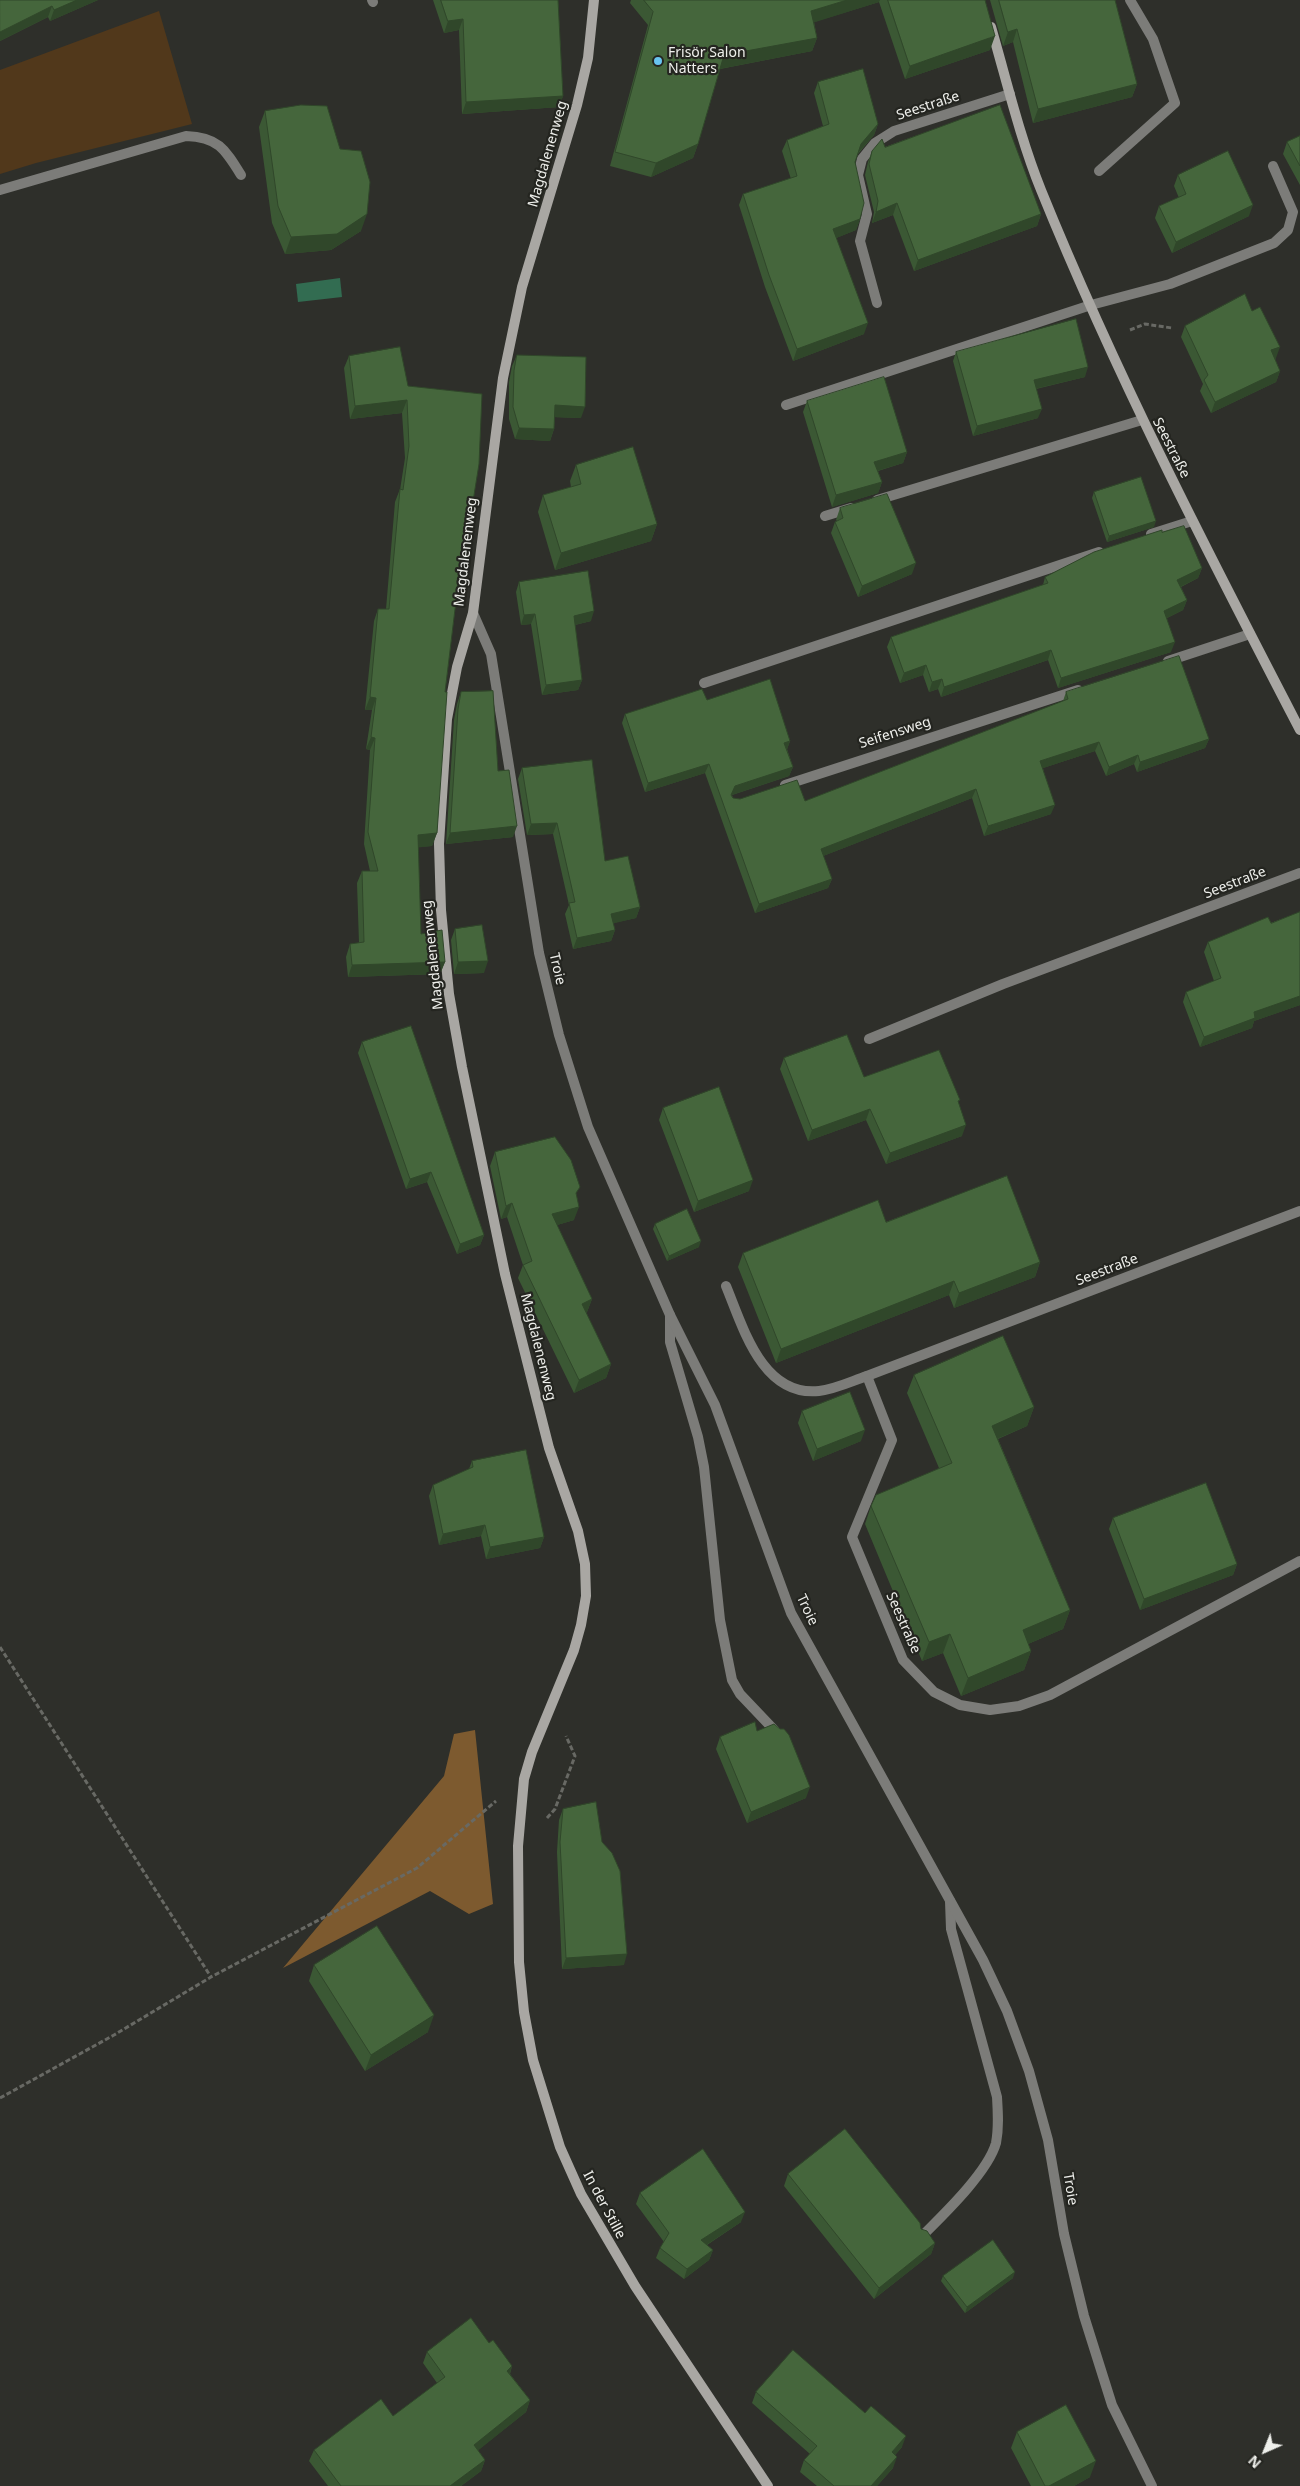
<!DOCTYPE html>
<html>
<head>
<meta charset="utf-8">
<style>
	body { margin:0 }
	#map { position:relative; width:1300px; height:2486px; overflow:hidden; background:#2e2f2a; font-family:"Noto Sans",sans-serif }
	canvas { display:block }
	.north { position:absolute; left:1240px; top:2426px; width:50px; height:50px; -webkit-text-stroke:4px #242520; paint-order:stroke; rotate:224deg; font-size:14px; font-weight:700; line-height:20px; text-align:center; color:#eeefeb }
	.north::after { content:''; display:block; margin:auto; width:18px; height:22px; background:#eeefeb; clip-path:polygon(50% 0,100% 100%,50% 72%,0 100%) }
</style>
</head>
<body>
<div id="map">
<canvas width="1300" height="2486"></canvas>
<div class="north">N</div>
</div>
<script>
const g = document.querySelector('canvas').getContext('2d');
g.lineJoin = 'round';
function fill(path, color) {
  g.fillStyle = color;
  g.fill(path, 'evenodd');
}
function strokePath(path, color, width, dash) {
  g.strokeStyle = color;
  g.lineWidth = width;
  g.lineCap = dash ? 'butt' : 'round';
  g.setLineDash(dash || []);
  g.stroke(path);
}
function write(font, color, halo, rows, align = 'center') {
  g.font = font + ' "Noto Sans",sans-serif';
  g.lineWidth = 4.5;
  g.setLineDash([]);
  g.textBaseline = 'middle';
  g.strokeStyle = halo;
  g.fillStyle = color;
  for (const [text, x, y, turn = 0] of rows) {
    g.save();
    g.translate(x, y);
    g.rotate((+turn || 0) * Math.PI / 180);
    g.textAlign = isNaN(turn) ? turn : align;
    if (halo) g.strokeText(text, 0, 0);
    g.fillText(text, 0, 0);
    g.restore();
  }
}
fill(new Path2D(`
	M 159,11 L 192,124 L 36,163 L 0,174 L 0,70 Z`), '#51381b');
fill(new Path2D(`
	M 475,1730 L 493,1904 L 469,1914 L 430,1891 L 283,1968 L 444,1776 L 454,1734 Z`), '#7d5a2f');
fill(new Path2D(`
	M 340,278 L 342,297 L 298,302 L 296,284 Z`), '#326c51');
strokePath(new Path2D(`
	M 1130,330 L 1145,324 L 1172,328
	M 0,1647 L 211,1977
	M 547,1818 L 555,1809 L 575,1756 L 566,1736
	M 0,2098 L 114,2035 L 211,1977 L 417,1868 L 496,1801`), '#686964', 3, [5, 2.5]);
strokePath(new Path2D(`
	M 372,0 L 373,2
	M 1099,171 L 1175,103 L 1153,39 L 1130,0
	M 0,190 L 186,136 C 218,137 225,149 241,175
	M 877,303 L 860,241 L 867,214 L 858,175 L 862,159 L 875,143 L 894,131 L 1010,94
	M 786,405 L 1091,305 L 1170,284 L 1274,243 L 1288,230 L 1293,212 L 1273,166
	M 877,500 L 1142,420
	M 825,516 L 851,508
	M 1151,534 L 1192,521
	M 1168,661 L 1250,634
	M 704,683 L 1099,552
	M 785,785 L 1078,690
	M 869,1039 L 1003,984 L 1300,873
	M 726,1286 C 743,1327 762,1397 819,1391 C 836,1389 852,1381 867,1376 L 892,1440 L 852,1537 L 903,1660 L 934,1692 L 960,1705 L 990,1710 L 1019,1706 L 1050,1695 L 1300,1561
	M 670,1315 L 670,1342 L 698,1437 L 704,1467 L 720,1620 L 732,1680 L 740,1694 L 778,1734
	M 922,2236 C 943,2215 988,2172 996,2143 C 999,2128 998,2113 997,2097 L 951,1929 L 950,1901`), '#7c7c79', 10);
strokePath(new Path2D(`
	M 473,613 L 491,654 L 539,953 L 559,1035 L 588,1127 L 670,1315 L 715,1405 L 791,1613 L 983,1960 L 1007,2011 L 1029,2071 L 1048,2140 L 1064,2234 L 1084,2316 L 1112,2405 L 1152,2486
	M 867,1376 L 1300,1211`), '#7c7c79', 10);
strokePath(new Path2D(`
	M 594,0 L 588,58 L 577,105 L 522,287 L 503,378 L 473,613 L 457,667 L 447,719 L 439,844 L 441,910 L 449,994 L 462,1067 L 505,1274 L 549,1448 L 578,1531 L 585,1564 L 586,1596 L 581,1625 L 574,1650 L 532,1752 L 524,1779 L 518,1846 L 519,1962 L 524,2012 L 533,2060 L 560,2147 L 581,2194 L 635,2286 L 768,2486
	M 991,27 C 1007,82 1020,138 1041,190 C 1116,375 1208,553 1300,730`), '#a9a7a3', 10);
fill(new Path2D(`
	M 0,0 L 98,0 L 50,21 L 48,17 L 0,41 Z
	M 433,0 L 558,0 L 563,96 L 559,107 L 462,114 L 459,30 L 444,33 Z
	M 631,0 L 985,0 L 990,50 L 905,79 L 879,2 L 814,22 L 817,38 L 812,51 L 720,69 L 698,144 L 693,158 L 651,177 L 610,166 L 648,25 L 630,3 Z
	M 990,0 L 1115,0 L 1137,84 L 1132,97 L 1033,123 L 1013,42 L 1003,46 Z
	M 818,82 L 878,124 L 874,135 L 858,154 L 855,162 L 860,219 L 856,230 L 836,238 L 864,334 L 793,361 L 765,287 L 739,205 L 743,194 L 791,179 L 782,151 L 787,140 L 823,126 L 814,93 Z
	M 265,111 L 361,231 L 331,250 L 285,254 L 272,223 L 259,127 Z
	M 1300,136 L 1300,185 L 1283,154 L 1287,142 Z
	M 885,147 L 1041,214 L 1037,226 L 914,271 L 893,215 L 872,223 L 874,212 L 865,175 L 868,162 L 872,151 Z
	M 1178,175 L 1249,216 L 1172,253 L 1155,218 L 1159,206 L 1179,198 L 1174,186 Z
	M 1252,311 L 1276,358 L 1275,359 L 1280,371 L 1276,382 L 1211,413 L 1200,391 L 1203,384 L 1181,337 L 1185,326 Z
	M 956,352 L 1085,377 L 1036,389 L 1038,418 L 973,436 L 953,361 Z
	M 517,355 L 581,418 L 554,417 L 554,429 L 550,441 L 515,439 L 509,419 L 509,382 L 512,366 Z
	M 349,356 L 408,386 L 461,576 L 458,585 L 445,692 L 437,833 L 432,846 L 418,847 L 421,934 L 445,962 L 440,974 L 348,977 L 346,957 L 350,944 L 359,943 L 357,883 L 362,871 L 370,871 L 364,844 L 370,750 L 366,749 L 372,710 L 365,710 L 374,621 L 378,609 L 386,609 L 395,502 L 400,489 L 400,490 L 405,458 L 402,413 L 350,419 L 344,368 Z
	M 807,401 L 907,452 L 903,463 L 878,471 L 882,482 L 878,493 L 832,507 L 803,412 Z
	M 576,465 L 657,524 L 651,541 L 555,570 L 538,512 L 543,495 L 571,487 L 570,481 Z
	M 1094,492 L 1154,527 L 1107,542 L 1092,498 Z
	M 840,508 L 912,574 L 858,597 L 831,533 L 835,522 L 837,521 L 836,520 Z
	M 1162,532 L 1202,568 L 1198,578 L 1181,587 L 1187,600 L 1183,610 L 1167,618 L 1171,652 L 1058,688 L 1048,660 L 941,697 L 938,689 L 929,692 L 923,675 L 900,683 L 887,647 L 891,637 L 1043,585 L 1045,577 Z
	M 519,582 L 591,621 L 575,625 L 582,680 L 578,690 L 542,695 L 531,624 L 521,625 L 516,592 Z
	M 461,692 L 498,771 L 513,837 L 446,844 L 454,720 L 457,704 Z
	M 1066,692 L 1209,739 L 1205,748 L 1137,772 L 1134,764 L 1106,776 L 1095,751 L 1043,768 L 1051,814 L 984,836 L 972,798 L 823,856 L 832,879 L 828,888 L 755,913 L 705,773 L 645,792 L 622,723 L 625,714 L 707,700 L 790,741 L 787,749 L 793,767 L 789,776 L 732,795 L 733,798 L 740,799 L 805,801 L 1063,701 Z
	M 522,768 L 605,861 L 640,907 L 636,918 L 613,923 L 615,930 L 611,941 L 573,949 L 565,914 L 569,905 L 553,834 L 527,835 L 518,779 Z
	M 1300,912 L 1300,1005 L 1254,1021 L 1252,1028 L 1200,1047 L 1183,1002 L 1186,992 L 1214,981 L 1204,952 L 1208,942 L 1271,923 Z
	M 455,929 L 484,973 L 454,974 L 451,940 Z
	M 362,1042 L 484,1235 L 480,1245 L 457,1254 L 427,1182 L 406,1189 L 358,1053 Z
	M 784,1058 L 864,1077 L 959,1104 L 962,1136 L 886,1164 L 866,1120 L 808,1141 L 780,1069 Z
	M 663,1108 L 749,1191 L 694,1212 L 659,1120 Z
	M 495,1152 L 576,1196 L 574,1220 L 557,1225 L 592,1299 L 587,1312 L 586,1313 L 611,1364 L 606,1378 L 574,1393 L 518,1278 L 523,1265 L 507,1217 L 501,1219 L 490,1166 Z
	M 886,1222 L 1040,1262 L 1035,1277 L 954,1308 L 949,1295 L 776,1363 L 738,1267 L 743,1253 Z
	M 655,1224 L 699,1247 L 667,1261 L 653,1229 Z
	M 914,1375 L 1034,1407 L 1027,1426 L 998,1439 L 1070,1610 L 1063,1629 L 1028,1644 L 1031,1651 L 1024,1670 L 961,1696 L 943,1653 L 922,1661 L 865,1524 L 871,1506 L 939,1468 L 907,1393 Z
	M 802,1411 L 861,1441 L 813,1461 L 798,1423 Z
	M 472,1461 L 544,1537 L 540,1548 L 486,1559 L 481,1536 L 439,1545 L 429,1496 L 433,1485 L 469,1469 Z
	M 1113,1518 L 1237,1564 L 1233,1575 L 1140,1610 L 1109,1529 Z
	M 757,1731 L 806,1798 L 747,1823 L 716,1749 L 720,1737 Z
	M 563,1809 L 602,1842 L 624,1965 L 562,1969 L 557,1852 L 559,1820 Z
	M 314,1965 L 428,2032 L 365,2071 L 309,1981 Z
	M 788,2174 L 921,2229 L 935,2243 L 931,2254 L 874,2299 L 784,2186 Z
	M 640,2193 L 741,2222 L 707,2245 L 713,2250 L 709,2260 L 684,2279 L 656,2258 L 660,2248 L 664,2242 L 636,2204 Z
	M 943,2276 L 1013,2278 L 965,2313 L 941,2281 Z
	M 489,2343 L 512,2366 L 510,2374 L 530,2400 L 526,2412 L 478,2450 L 485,2460 L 481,2471 L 461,2486 L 328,2486 L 309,2461 L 314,2450 L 393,2416 L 437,2383 L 423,2363 L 427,2352 Z
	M 756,2392 L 902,2447 L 895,2455 L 893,2468 L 877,2486 L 817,2486 L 800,2472 L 804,2460 L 810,2454 L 752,2403 Z
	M 1017,2432 L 1090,2477 L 1074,2486 L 1031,2486 L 1011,2448 Z`), '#3b5834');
fill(new Path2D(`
	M 77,0 L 98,0 L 50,21 L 54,10 Z
	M 847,0 L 880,0 L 879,2 L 806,25 L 811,11 Z
	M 52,6 L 48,17 L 0,41 L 0,32 Z
	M 463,19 L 459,30 L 444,33 L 448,21 Z
	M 1017,29 L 1013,42 L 1003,46 L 1008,32 Z
	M 995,36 L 990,50 L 905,79 L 910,66 Z
	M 817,38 L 812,51 L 719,69 L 724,55 Z
	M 1137,84 L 1132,97 L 1033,123 L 1038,109 Z
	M 563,96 L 559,107 L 462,114 L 466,102 Z
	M 878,124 L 874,135 L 856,155 L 861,144 Z
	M 698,144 L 693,158 L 651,177 L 656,163 Z
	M 897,203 L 893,215 L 872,223 L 876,212 Z
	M 1253,205 L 1249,216 L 1172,253 L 1176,242 Z
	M 367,214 L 361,231 L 331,250 L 285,254 L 291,237 Z
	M 1041,214 L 1037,226 L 914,271 L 918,260 Z
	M 860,219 L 856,230 L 829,241 L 833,229 Z
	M 868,323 L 864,334 L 793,361 L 797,349 Z
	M 1280,347 L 1276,358 L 1267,361 L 1271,350 Z
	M 1088,367 L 1085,377 L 1030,390 L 1034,380 Z
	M 1280,371 L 1276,382 L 1211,413 L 1215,402 Z
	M 407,400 L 402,413 L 350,419 L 355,406 Z
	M 555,405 L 585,407 L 581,418 L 550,417 Z
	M 1042,409 L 1038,418 L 973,436 L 977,426 Z
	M 519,428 L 554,429 L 550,441 L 515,439 Z
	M 907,452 L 903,463 L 870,473 L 874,462 Z
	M 882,482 L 878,493 L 832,507 L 836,495 Z
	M 1156,521 L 1154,527 L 1107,542 L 1109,536 Z
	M 657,524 L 651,541 L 555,570 L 561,553 Z
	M 916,563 L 912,574 L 858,597 L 862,586 Z
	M 1202,568 L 1198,578 L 1174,590 L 1177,580 Z
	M 1187,600 L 1183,610 L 1161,621 L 1164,611 Z
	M 594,611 L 591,621 L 570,626 L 574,616 Z
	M 535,614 L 531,624 L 521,625 L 524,615 Z
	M 1175,642 L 1171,652 L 1058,688 L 1061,678 Z
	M 1051,650 L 1048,660 L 941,697 L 944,687 Z
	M 926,665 L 923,675 L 900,683 L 904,673 Z
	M 942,679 L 938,689 L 929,692 L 932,682 Z
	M 582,680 L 578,690 L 542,695 L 546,685 Z
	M 370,697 L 376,698 L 372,710 L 365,710 Z
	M 371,737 L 375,738 L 370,750 L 366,749 Z
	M 1209,739 L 1205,748 L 1137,772 L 1140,762 Z
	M 790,741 L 787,750 L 784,743 Z
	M 1099,742 L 1095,751 L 1037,770 L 1040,761 Z
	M 1138,755 L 1134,764 L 1106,776 L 1109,767 Z
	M 709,764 L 705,773 L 645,792 L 648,783 Z
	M 793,767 L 789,776 L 732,795 L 731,795 L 735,786 Z
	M 976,789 L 972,798 L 818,858 L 821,849 Z
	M 1055,805 L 1051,814 L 984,836 L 988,826 Z
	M 557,823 L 553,834 L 527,835 L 531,824 Z
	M 517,826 L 513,837 L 446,844 L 450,833 Z
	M 437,833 L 432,846 L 413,848 L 418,835 Z
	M 832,879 L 828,888 L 755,913 L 759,904 Z
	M 640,907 L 636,918 L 607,925 L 611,914 Z
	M 615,930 L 611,941 L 573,949 L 577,938 Z
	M 488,961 L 484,973 L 454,974 L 458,962 Z
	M 445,962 L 440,974 L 348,977 L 352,965 Z
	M 1300,996 L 1300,1005 L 1254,1021 L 1252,1028 L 1200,1047 L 1204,1037 L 1254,1012 Z
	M 870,1109 L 866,1120 L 808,1141 L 812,1130 Z
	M 966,1125 L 962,1136 L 886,1164 L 890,1153 Z
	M 431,1172 L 427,1182 L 406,1189 L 410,1179 Z
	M 753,1180 L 749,1191 L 694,1212 L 698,1201 Z
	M 512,1203 L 507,1217 L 501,1219 L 506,1206 Z
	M 579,1207 L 574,1220 L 547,1228 L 552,1214 Z
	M 484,1235 L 480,1245 L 457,1254 L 460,1244 Z
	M 701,1241 L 699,1247 L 667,1261 L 669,1256 Z
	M 1040,1262 L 1035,1277 L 954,1308 L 959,1293 Z
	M 954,1281 L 949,1295 L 776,1363 L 781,1349 Z
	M 592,1299 L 587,1312 L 577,1318 L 582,1304 Z
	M 611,1364 L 606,1378 L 574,1393 L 579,1380 Z
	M 1034,1407 L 1027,1426 L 985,1444 L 992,1426 Z
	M 865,1430 L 861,1441 L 813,1461 L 817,1449 Z
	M 485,1525 L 481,1536 L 439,1545 L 443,1534 Z
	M 544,1537 L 540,1548 L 486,1559 L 490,1547 Z
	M 1237,1564 L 1233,1575 L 1140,1610 L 1144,1599 Z
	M 1070,1610 L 1063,1629 L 1016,1649 L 1023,1630 Z
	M 950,1634 L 943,1653 L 922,1661 L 929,1642 Z
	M 1031,1651 L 1024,1670 L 961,1696 L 968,1678 Z
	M 810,1787 L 806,1798 L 747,1823 L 751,1812 Z
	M 627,1954 L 624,1965 L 562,1969 L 566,1958 Z
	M 434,2015 L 428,2032 L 365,2071 L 371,2055 Z
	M 745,2212 L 741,2222 L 697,2251 L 701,2240 Z
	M 935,2243 L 931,2254 L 874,2299 L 879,2288 Z
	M 713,2250 L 709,2260 L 684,2279 L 687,2269 Z
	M 1015,2272 L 1013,2278 L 965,2313 L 967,2307 Z
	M 512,2366 L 508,2378 L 507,2371 Z
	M 530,2400 L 526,2412 L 470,2457 L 474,2445 Z
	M 906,2436 L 902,2447 L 888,2463 L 892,2452 Z
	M 897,2457 L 893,2468 L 877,2486 L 871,2486 Z
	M 485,2460 L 481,2471 L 461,2486 L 450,2486 Z
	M 1096,2461 L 1090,2477 L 1074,2486 L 1049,2486 Z`), '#30472a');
const building = new Path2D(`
	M 0,0 L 77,0 L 54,10 L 52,6 L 0,32 Z
	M 441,0 L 558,0 L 563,96 L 466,102 L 463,19 L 448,21 Z
	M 644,0 L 847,0 L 811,11 L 817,38 L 724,55 L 698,144 L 656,163 L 615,152 L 653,12 Z
	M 888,0 L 985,0 L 995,36 L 910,66 Z
	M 999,0 L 1115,0 L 1137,84 L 1038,109 L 1017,29 L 1008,32 Z
	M 863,69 L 878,124 L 861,144 L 855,162 L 864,203 L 860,219 L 833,229 L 868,323 L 797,349 L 769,275 L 743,194 L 797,176 L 787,140 L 829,124 L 818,82 Z
	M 301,105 L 327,106 L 340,149 L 361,151 L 370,182 L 367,214 L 337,234 L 291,237 L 278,206 L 265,111 Z
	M 1000,105 L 1041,214 L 918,260 L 897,203 L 876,212 L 878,201 L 869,164 L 872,151 L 882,139 L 885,147 Z
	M 1300,136 L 1300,166 L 1287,142 Z
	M 1228,151 L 1253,205 L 1176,242 L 1159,206 L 1186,194 L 1178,175 Z
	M 1245,294 L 1252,311 L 1260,307 L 1280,347 L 1271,350 L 1280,371 L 1215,402 L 1204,380 L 1208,375 L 1185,326 Z
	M 1076,319 L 1088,367 L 1034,380 L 1042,409 L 977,426 L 956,352 Z
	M 400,347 L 408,386 L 482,394 L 479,464 L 461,576 L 459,576 L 445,692 L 447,692 L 437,833 L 418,835 L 421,934 L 442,930 L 445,962 L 352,965 L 350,944 L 364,942 L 362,871 L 378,871 L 368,832 L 375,738 L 371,737 L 376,698 L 370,697 L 378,609 L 389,609 L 400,489 L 403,490 L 409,446 L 407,400 L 355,406 L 349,356 Z
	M 517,355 L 586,357 L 585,407 L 555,405 L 554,429 L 519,428 L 513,407 L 514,371 Z
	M 884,377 L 907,452 L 874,462 L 882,482 L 836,495 L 807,401 Z
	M 633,447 L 657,524 L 561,553 L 543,495 L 581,484 L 576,465 Z
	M 1141,477 L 1156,521 L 1109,536 L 1094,492 Z
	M 887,494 L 916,563 L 862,586 L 835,522 L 843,518 L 840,508 Z
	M 1184,526 L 1202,568 L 1177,580 L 1187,600 L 1164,611 L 1175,642 L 1061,678 L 1051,650 L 944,687 L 942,679 L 932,682 L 926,665 L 904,673 L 891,637 L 1048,583 L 1045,577 L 1094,552 L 1162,530 L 1162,532 Z
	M 588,571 L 594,611 L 574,616 L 582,680 L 546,685 L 535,614 L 524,615 L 519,582 Z
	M 1179,656 L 1209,739 L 1140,762 L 1138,755 L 1109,767 L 1099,742 L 1040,761 L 1055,805 L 988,826 L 976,789 L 821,849 L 832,879 L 759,904 L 709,764 L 648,783 L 625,714 L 702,689 L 707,700 L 770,679 L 790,741 L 784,743 L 793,767 L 735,786 L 731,795 L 733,798 L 740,799 L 797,780 L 805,801 L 1068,699 L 1066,692 Z
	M 493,691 L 498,771 L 509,770 L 517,826 L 450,833 L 458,709 L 461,692 Z
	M 592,760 L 605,861 L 628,856 L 640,907 L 611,914 L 615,930 L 577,938 L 569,903 L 575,902 L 557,823 L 531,824 L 522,768 Z
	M 1300,912 L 1300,996 L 1254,1012 L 1255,1018 L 1204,1037 L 1186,992 L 1221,978 L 1208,942 L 1268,917 L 1271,923 Z
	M 482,925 L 488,961 L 458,962 L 455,929 Z
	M 411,1026 L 484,1235 L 460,1244 L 431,1172 L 410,1179 L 362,1042 Z
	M 847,1035 L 864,1077 L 939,1050 L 960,1100 L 958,1101 L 966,1125 L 890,1153 L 870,1109 L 812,1130 L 784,1058 Z
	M 719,1087 L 753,1180 L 698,1201 L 663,1108 Z
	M 555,1137 L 571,1160 L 580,1187 L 576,1193 L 579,1207 L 552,1214 L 592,1299 L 582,1304 L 611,1364 L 579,1380 L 523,1265 L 532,1261 L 512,1203 L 506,1206 L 495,1152 Z
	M 1007,1176 L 1040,1262 L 959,1293 L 954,1281 L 781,1349 L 743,1253 L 878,1200 L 886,1222 Z
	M 687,1209 L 701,1241 L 669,1256 L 655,1224 Z
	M 1003,1336 L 1034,1407 L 992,1426 L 1070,1610 L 1023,1630 L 1031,1651 L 968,1678 L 950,1634 L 929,1642 L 871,1506 L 876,1495 L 952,1463 L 914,1375 Z
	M 850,1392 L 865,1430 L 817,1449 L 802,1411 Z
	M 526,1450 L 544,1537 L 490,1547 L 485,1525 L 443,1534 L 433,1485 L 473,1467 L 472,1461 Z
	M 1206,1483 L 1237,1564 L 1144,1599 L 1113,1518 Z
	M 755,1722 L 757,1731 L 774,1724 L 780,1729 L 784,1729 L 789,1735 L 810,1787 L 751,1812 L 720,1737 Z
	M 596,1802 L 602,1842 L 612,1853 L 620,1871 L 627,1954 L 566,1958 L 560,1842 L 563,1809 Z
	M 377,1926 L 434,2015 L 371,2055 L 314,1965 Z
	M 845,2129 L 920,2223 L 921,2229 L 927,2231 L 935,2243 L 879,2288 L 788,2174 Z
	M 703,2149 L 745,2212 L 701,2240 L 713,2250 L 687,2269 L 660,2248 L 669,2233 L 640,2193 Z
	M 993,2240 L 1015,2272 L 967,2307 L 943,2276 Z
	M 471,2318 L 489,2343 L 493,2340 L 512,2366 L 507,2371 L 530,2400 L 474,2445 L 485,2460 L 450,2486 L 341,2486 L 314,2450 L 381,2399 L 393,2416 L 445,2377 L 427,2352 Z
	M 793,2350 L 865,2413 L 871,2406 L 906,2436 L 892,2452 L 897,2457 L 871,2486 L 834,2486 L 804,2460 L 817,2446 L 756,2392 Z
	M 1066,2405 L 1096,2461 L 1049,2486 L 1045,2486 L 1017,2432 Z`);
fill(building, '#45663c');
strokePath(building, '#30472a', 1);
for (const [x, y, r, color] of [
	[658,61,5,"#68c4f0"]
]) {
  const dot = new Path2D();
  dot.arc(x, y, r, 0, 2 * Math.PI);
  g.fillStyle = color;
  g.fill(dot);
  strokePath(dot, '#242520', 2);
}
write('14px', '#eeefeb', '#242520', [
	["Frisör Salon",668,53],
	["Natters",668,69]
], 'left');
write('14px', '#eeefeb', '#242520', [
	["Seestraße",928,106,-18],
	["Magdalenenweg",548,154,-74],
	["Seestraße",1171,448,63],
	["Magdalenenweg",466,552,-83],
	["Seifensweg",895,733,-18],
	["Seestraße",1235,883,-21],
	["Magdalenenweg",433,955,-96],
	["Troie",557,969,77],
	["Seestraße",1107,1270,-21],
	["Magdalenenweg",538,1347,76],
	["Troie",807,1610,65],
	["Seestraße",903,1623,66],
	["Troie",1070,2189,81],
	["In der Stille",604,2205,62]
]);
</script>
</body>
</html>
